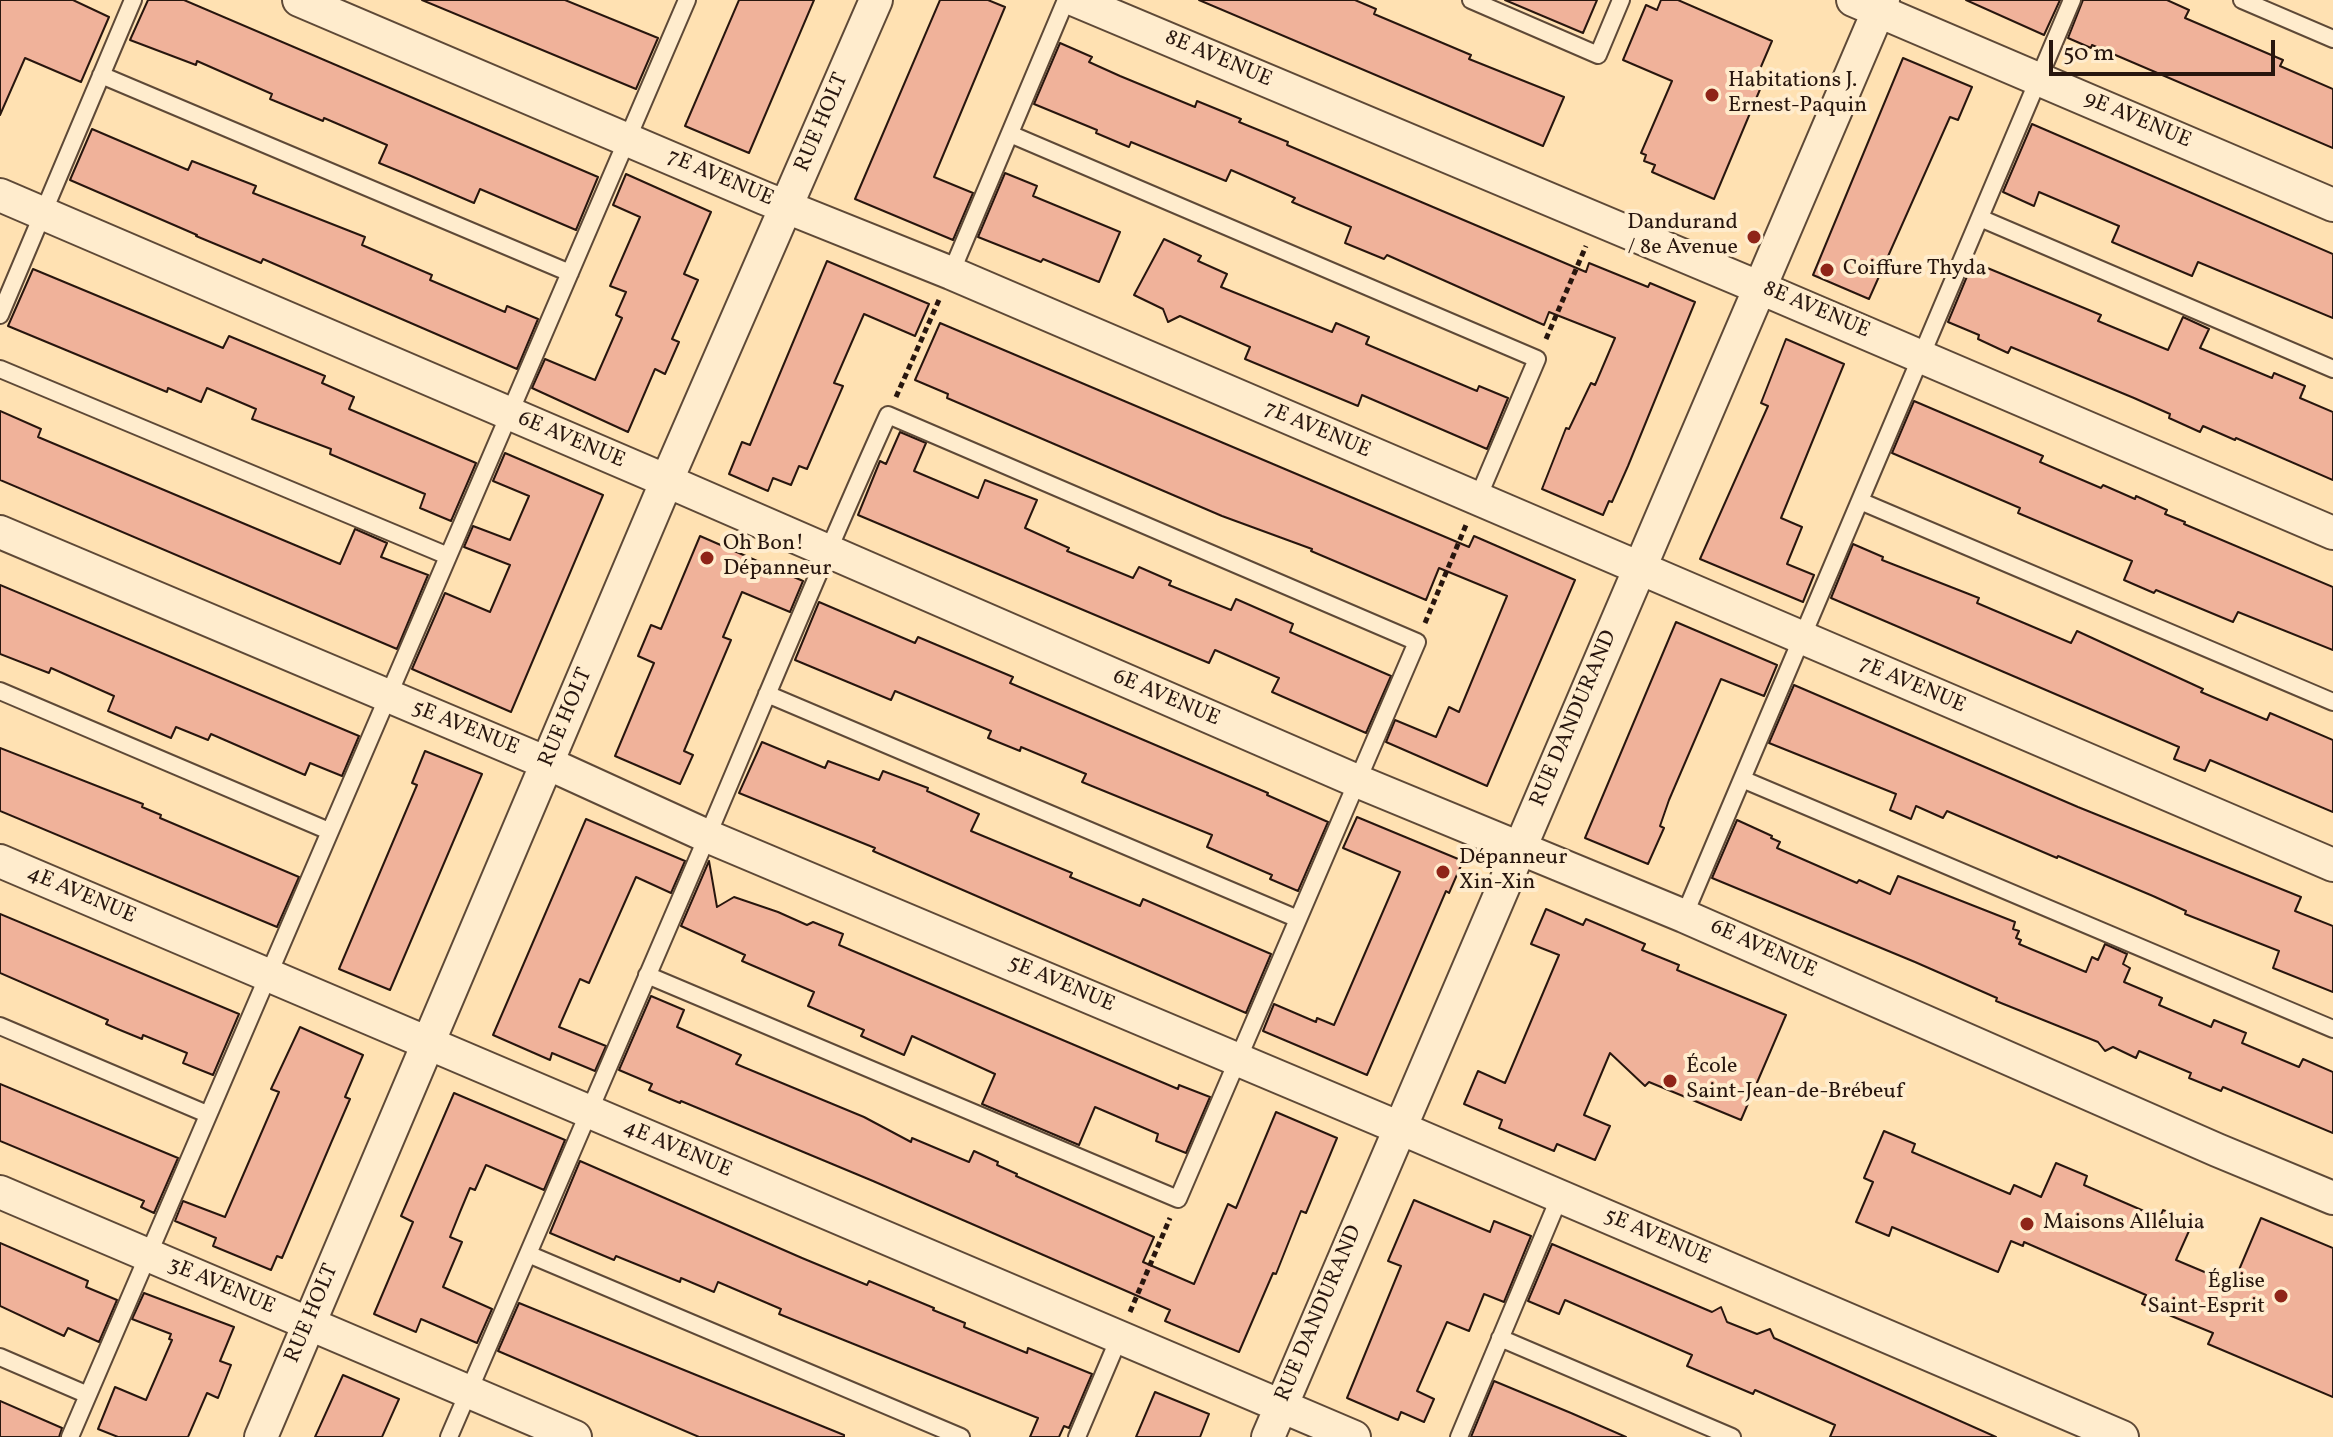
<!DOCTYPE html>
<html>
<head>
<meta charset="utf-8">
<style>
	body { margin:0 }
	#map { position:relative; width:2333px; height:1437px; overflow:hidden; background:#ffe1b2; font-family:Vollkorn,serif }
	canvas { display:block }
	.scale { position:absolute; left:2049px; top:40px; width:226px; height:36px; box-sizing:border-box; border:4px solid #28160e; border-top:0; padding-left:10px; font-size:24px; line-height:28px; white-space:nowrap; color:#28160e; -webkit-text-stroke:6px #ffeccd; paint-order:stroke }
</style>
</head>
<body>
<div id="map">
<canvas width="2333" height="1437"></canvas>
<div class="scale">50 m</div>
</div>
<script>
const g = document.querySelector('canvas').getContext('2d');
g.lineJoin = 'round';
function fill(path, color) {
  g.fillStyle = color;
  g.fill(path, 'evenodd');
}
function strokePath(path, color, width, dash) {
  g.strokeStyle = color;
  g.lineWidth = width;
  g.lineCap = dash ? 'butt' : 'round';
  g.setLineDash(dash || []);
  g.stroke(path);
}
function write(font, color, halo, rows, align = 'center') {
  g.font = font + ' Vollkorn,serif';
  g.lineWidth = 8;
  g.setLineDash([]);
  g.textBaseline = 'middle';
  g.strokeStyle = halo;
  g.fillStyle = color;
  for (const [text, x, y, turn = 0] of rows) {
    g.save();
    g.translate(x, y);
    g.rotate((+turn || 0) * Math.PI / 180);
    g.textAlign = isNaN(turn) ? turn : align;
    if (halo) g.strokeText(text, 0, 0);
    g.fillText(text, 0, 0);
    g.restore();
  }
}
const building = new Path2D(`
	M 0,0 L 73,0 L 109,17 L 81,82 L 25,58 L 0,115 Z
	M 148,0 L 184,0 L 598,177 L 576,230 L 480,189 L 474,203 L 411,176 L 379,163 L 387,145 L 324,118 L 323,121 L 270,99 L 272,94 L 197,61 L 196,65 L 130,40 Z
	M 422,0 L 565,0 L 658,38 L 636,89 Z
	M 739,0 L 814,0 L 749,153 L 685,126 Z
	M 940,0 L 988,0 L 1005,7 L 934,177 L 973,193 L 953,240 L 855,199 Z
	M 1199,0 L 1355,0 L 1376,9 L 1374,14 L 1471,55 L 1469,59 L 1564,97 L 1543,146 Z
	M 1505,0 L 1597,0 L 1583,33 Z
	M 1661,0 L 1678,0 L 1772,41 L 1754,83 L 1761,87 L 1714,199 L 1652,172 L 1655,165 L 1644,161 L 1646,155 L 1641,153 L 1672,81 L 1623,60 L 1646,5 L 1657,10 Z
	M 1966,0 L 2060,0 L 2044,35 Z
	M 2083,0 L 2167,0 L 2189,10 L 2185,18 L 2283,60 L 2280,66 L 2333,89 L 2333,148 L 2092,45 L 2091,48 L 2068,38 Z
	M 1060,43 L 1092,57 L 1089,62 L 1120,76 L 1195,107 L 1197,101 L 1241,119 L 1239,122 L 1288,142 L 1287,145 L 1586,272 L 1589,263 L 1648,287 L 1650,283 L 1695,302 L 1628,466 L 1612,502 L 1609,501 L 1603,515 L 1542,489 L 1566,428 L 1569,429 L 1591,383 L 1595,385 L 1615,338 L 1549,312 L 1544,325 L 1387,255 L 1384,259 L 1345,243 L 1351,227 L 1292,202 L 1295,198 L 1231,170 L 1226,181 L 1131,142 L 1129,147 L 1096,133 L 1097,130 L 1034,104 Z
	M 1903,58 L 1972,87 L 1958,120 L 1950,117 L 1869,299 L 1813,275 Z
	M 2032,124 L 2333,254 L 2333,318 L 2198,262 L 2192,276 L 2112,242 L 2119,226 L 2039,192 L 2034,206 L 2003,192 Z
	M 92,129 L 188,170 L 192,161 L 256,186 L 253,193 L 365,237 L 362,245 L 432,275 L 430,280 L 505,312 L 507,306 L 538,319 L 517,369 L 263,259 L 261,263 L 196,236 L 197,235 L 70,180 Z
	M 1005,173 L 1037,186 L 1033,196 L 1120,232 L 1099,282 L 1043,259 L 1041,262 L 978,237 Z
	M 626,174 L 711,212 L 684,274 L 698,280 L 672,339 L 679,342 L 665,374 L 655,369 L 628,432 L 532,388 L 545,359 L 595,380 L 622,318 L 616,315 L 626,292 L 610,286 L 640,217 L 613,205 Z
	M 1164,239 L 1201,256 L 1198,261 L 1227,274 L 1221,287 L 1332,332 L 1336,323 L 1369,337 L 1366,344 L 1477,391 L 1479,386 L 1508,398 L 1487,449 L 1362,395 L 1358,406 L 1245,359 L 1250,347 L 1180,316 L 1168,322 L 1163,309 L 1134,295 Z
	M 827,261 L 929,304 L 915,336 L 864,314 L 834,383 L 843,386 L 807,469 L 799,466 L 791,485 L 773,478 L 768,491 L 729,474 L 742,442 L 750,445 Z
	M 1973,262 L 2101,315 L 2098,321 L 2168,350 L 2183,317 L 2209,329 L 2200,348 L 2272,378 L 2274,373 L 2305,386 L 2300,398 L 2333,412 L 2333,480 L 2236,438 L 2235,440 L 2203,426 L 2200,432 L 2169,418 L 2170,414 L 2134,398 L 2011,347 L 2008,353 L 1978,339 L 1979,335 L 1948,322 Z
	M 33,269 L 223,348 L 229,336 L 325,376 L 322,383 L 354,397 L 349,409 L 476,463 L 451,521 L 420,508 L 425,494 L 330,454 L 331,449 L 252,419 L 256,409 L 207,388 L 201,402 L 168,388 L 167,392 L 8,326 Z
	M 940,323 L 1469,547 L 1474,536 L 1575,580 L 1487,786 L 1386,742 L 1395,720 L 1436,737 L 1449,707 L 1459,712 L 1507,596 L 1439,568 L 1426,600 L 1311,551 L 1312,549 L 1222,516 L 947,398 L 948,394 L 915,380 Z
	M 1786,339 L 1844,364 L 1781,518 L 1802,527 L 1787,564 L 1814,575 L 1803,602 L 1700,559 L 1768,406 L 1761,403 Z
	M 1914,401 L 2043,456 L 2040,462 L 2101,488 L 2103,485 L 2135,499 L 2136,496 L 2167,510 L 2165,514 L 2185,522 L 2184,524 L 2333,587 L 2333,650 L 2238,612 L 2233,622 L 2156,590 L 2154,593 L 2124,580 L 2132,561 L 2018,513 L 2020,508 L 1892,453 Z
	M 0,411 L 41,429 L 38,437 L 340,564 L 355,529 L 387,543 L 381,557 L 428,575 L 397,649 L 0,480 Z
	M 900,432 L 926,443 L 914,471 L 978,498 L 985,480 L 1037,500 L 1025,528 L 1069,548 L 1067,551 L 1133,578 L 1139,567 L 1171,581 L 1169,585 L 1231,610 L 1236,599 L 1293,624 L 1290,632 L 1391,676 L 1366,733 L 1272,692 L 1279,678 L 1215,650 L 1209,663 L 858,515 L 880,461 L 886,464 Z
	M 505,453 L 603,495 L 511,712 L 412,669 L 445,593 L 490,612 L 510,565 L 464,547 L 473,526 L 510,540 L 529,496 L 493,481 Z
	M 700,536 L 803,581 L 790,612 L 742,592 L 723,637 L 731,640 L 684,751 L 693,755 L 680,784 L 615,756 L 654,663 L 638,656 L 651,625 L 661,629 Z
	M 1853,544 L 1883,557 L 1882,560 L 1979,598 L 1977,603 L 2071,643 L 2077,631 L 2203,689 L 2201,692 L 2267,720 L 2270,713 L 2333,740 L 2333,812 L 2210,760 L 2205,771 L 2174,759 L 2179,747 L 1831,598 Z
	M 0,585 L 359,736 L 342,776 L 310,763 L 305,775 L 211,734 L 208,740 L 176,727 L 171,738 L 108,711 L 114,696 L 51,668 L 49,673 L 0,654 Z
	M 819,602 L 915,643 L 918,637 L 1013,677 L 1010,683 L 1268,793 L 1267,795 L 1328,822 L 1298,891 L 1270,879 L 1272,875 L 1207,847 L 1212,835 L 1082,782 L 1086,774 L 1021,747 L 1020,751 L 988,738 L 991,731 L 895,691 L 891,700 L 795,660 Z
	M 1676,622 L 1777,665 L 1764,696 L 1721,679 L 1669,800 L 1660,826 L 1664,828 L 1648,864 L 1585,838 Z
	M 1794,685 L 2078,807 L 2301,897 L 2295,911 L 2333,926 L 2333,992 L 2273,968 L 2279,951 L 2185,914 L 2186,911 L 2153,896 L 2058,856 L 2057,858 L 1947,811 L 1943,818 L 1916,806 L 1911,819 L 1890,810 L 1896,794 L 1769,743 Z
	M 762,742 L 825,768 L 828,761 L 879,780 L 883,771 L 928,788 L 927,791 L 979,814 L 971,831 L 1072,873 L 1070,877 L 1140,906 L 1143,899 L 1271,954 L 1246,1013 L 873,851 L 875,848 L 739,793 Z
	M 0,748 L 143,804 L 142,807 L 161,815 L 160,818 L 299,877 L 277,927 L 0,811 Z
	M 425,751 L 482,774 L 390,990 L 339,969 L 417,785 L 412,783 Z
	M 1357,817 L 1463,861 L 1449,893 L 1446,891 L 1367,1075 L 1263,1031 L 1274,1004 L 1316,1022 L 1317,1018 L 1334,1025 L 1400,872 L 1343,848 Z
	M 586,819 L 685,861 L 671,893 L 636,877 L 589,983 L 580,979 L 559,1027 L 606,1046 L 595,1071 L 552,1053 L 550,1060 L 493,1035 Z
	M 1737,820 L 1772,836 L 1771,838 L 1780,842 L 1777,848 L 1857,883 L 1859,880 L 1890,894 L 1898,876 L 2015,922 L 2013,929 L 2019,931 L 2016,938 L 2021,940 L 2019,944 L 2086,972 L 2092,957 L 2098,960 L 2105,944 L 2127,954 L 2123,964 L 2130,968 L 2124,982 L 2162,998 L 2159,1005 L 2211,1027 L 2214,1020 L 2246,1033 L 2242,1043 L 2299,1067 L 2303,1059 L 2333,1072 L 2333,1133 L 2223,1087 L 2221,1091 L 2189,1078 L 2191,1073 L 2139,1051 L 2136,1058 L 2113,1047 L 2105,1051 L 2098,1042 L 1996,1001 L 1997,998 L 1915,962 L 1712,878 Z
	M 709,861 L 717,907 L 734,897 L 778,912 L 807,925 L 813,922 L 843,934 L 839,945 L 1178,1089 L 1179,1085 L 1210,1097 L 1186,1153 L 1156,1141 L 1158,1134 L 1095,1107 L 1079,1145 L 982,1104 L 995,1074 L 912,1036 L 904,1055 L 861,1036 L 864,1030 L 808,1006 L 814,992 L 742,961 L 745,955 L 681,926 Z
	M 1546,909 L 1583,925 L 1586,919 L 1645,944 L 1642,950 L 1679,965 L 1677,970 L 1786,1015 L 1741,1120 L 1649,1082 L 1645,1086 L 1610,1053 L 1584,1115 L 1610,1126 L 1595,1160 L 1557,1144 L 1554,1151 L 1499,1128 L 1502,1120 L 1464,1104 L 1478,1071 L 1505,1083 L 1559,955 L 1531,944 Z
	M 0,914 L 239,1014 L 213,1075 L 183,1063 L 187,1053 L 143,1035 L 142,1039 L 120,1030 L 106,1024 L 108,1020 L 0,973 Z
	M 651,996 L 684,1010 L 677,1027 L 741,1055 L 736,1064 L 864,1117 L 911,1142 L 912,1138 L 969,1162 L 974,1151 L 998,1162 L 997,1165 L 1017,1174 L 1016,1176 L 1154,1237 L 1143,1262 L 1194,1284 L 1228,1204 L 1236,1208 L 1276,1112 L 1337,1138 L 1306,1213 L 1301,1211 L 1276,1274 L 1273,1273 L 1239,1352 L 1165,1321 L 1170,1310 L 873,1181 L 681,1101 L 680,1103 L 649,1090 L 652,1084 L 619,1070 Z
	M 300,1027 L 363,1055 L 345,1097 L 350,1099 L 331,1143 L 282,1258 L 277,1256 L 271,1270 L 213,1246 L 216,1238 L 175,1221 L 183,1201 L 225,1217 L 279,1092 L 271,1089 Z
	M 0,1084 L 178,1158 L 154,1213 L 141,1207 L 144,1201 L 0,1141 Z
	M 454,1093 L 565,1140 L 544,1190 L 486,1165 L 475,1190 L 470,1188 L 460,1212 L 450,1237 L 462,1242 L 443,1287 L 492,1309 L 477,1343 L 421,1319 L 416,1332 L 374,1314 L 413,1222 L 401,1216 Z
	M 1884,1131 L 1915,1144 L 1912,1152 L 2010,1194 L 2014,1185 L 2041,1197 L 2056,1163 L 2087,1176 L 2084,1185 L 2160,1218 L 2163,1210 L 2193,1222 L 2176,1260 L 2233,1284 L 2261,1218 L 2333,1248 L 2333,1397 L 2208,1344 L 2213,1333 L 2142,1304 L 2146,1295 L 2024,1242 L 2023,1246 L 2011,1241 L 1998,1272 L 1892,1227 L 1889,1236 L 1856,1222 L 1873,1182 L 1864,1178 Z
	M 580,1161 L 802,1258 L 867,1285 L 869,1281 L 934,1308 L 933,1310 L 965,1323 L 964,1327 L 1027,1353 L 1028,1348 L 1092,1374 L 1069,1428 L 1064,1426 L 1059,1437 L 1030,1437 L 1038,1418 L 779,1314 L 781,1309 L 718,1282 L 714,1292 L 681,1278 L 680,1282 L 616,1256 L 614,1260 L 550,1233 Z
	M 1414,1200 L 1490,1232 L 1494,1221 L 1531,1236 L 1504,1302 L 1484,1294 L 1469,1331 L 1447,1322 L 1417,1391 L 1434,1399 L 1424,1422 L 1401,1412 L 1398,1420 L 1347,1398 L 1401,1266 L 1388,1261 Z
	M 0,1243 L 88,1281 L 86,1287 L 117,1300 L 99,1342 L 68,1328 L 64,1336 L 0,1306 Z
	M 1552,1244 L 1712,1312 L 1721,1307 L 1727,1322 L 1757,1334 L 1770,1329 L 1774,1338 L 1996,1437 L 1830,1437 L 1835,1425 L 1755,1390 L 1753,1394 L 1687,1366 L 1692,1355 L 1565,1300 L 1559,1314 L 1528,1301 Z
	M 144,1293 L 234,1327 L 220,1361 L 231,1365 L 218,1398 L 207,1393 L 188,1437 L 118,1437 L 98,1429 L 115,1387 L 146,1400 L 172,1340 L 169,1339 L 171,1334 L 132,1319 Z
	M 519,1303 L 844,1435 L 844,1437 L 699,1437 L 498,1351 Z
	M 343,1375 L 399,1399 L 382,1437 L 315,1437 Z
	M 1494,1381 L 1571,1413 L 1626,1437 L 1471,1437 Z
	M 1155,1392 L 1209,1414 L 1200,1437 L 1136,1437 Z
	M 0,1401 L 62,1428 L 59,1437 L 0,1437 Z`);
fill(building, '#f0b29a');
strokePath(building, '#28160e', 2);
const lane = new Path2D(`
	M 1471,0 L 1598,55 L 1621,0
	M 2242,0 L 2333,39
	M 101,75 L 570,273
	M 1010,134 L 1537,359 L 1477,500
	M 1980,218 L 2333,369
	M 951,273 L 1066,0
	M 0,315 L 133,0
	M 0,369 L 448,556
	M 1860,501 L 2333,702
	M 0,691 L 329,831
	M 767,694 L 1298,919
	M 1742,779 L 2333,1029
	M 1684,916 L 2072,0
	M 0,1026 L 207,1114
	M 528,1254 L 961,1437
	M 1500,1338 L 1732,1437
	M 0,1357 L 88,1395
	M 70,1437 L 687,0
	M 449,1437 C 535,1237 622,1037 707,837 C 767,696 825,554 888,415 L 1417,642 L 1178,1199 L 647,975
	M 1077,1437 L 1119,1338
	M 1459,1437 L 1560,1196`);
const street = new Path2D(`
	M 299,0 L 764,198 L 951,273 L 2333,865
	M 1075,0 L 1758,287 L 2333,533
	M 1853,0 L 2333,205
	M 0,195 L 667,481 L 1357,781 L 1684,916 L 2217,1150 L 2333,1198
	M 0,532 L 547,763 L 707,836 L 1400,1128 L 2122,1437
	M 0,861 L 1354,1437
	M 0,1192 L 575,1437
	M 261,1437 L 673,466 L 876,0
	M 1268,1437 L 1883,0`);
strokePath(lane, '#5e4937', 20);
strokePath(street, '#5e4937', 36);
strokePath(new Path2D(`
	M 1546,339 L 1586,246
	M 896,397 L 939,300
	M 1425,623 L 1466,525
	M 1130,1312 L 1170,1218`), '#28160e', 5, [6, 4]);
strokePath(lane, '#ffeccd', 16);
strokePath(street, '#ffeccd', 32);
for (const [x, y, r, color] of [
	[1712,95,8,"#8f2418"],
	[1754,237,8,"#8f2418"],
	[1827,270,8,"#8f2418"],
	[707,558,8,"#8f2418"],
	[1443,872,8,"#8f2418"],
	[1670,1081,8,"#8f2418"],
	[2027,1224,8,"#8f2418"],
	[2281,1296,8,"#8f2418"]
]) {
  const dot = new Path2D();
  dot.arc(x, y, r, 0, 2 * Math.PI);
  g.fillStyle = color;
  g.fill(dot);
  strokePath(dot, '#ffeccd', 3);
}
write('22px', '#28160e', '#ffeccd', [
	["8E AVENUE",1218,60,23],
	["9E AVENUE",2137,121,23],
	["RUE HOLT",823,123,-67],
	["7E AVENUE",720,179,23],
	["8E AVENUE",1816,311,23],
	["7E AVENUE",1317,431,23],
	["6E AVENUE",571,441,23],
	["7E AVENUE",1912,686,23],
	["6E AVENUE",1166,699,23],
	["RUE HOLT",567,718,-67],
	["RUE DANDURAND",1575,719,-67],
	["5E AVENUE",465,729,22],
	["4E AVENUE",81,896,23],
	["6E AVENUE",1763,950,24],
	["5E AVENUE",1061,985,23],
	["4E AVENUE",677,1150,23],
	["5E AVENUE",1657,1238,23],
	["3E AVENUE",221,1287,23],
	["RUE HOLT",313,1314,-67],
	["RUE DANDURAND",1320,1314,-67]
]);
write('22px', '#28160e', '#ffeccd', [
	["Habitations J.",1728,82],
	["Ernest-Paquin",1728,107],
	["Dandurand",1738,224,"right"],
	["/ 8e Avenue",1738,249,"right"],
	["Coiffure Thyda",1843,270],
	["Oh Bon!",723,545],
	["Dépanneur",723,570],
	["Dépanneur",1459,859],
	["Xin-Xin",1459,884],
	["École",1686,1068],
	["Saint-Jean-de-Brébeuf",1686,1093],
	["Maisons Alleluia",2043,1224],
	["Église",2265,1283,"right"],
	["Saint-Esprit",2265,1308,"right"]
], 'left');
</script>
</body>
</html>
